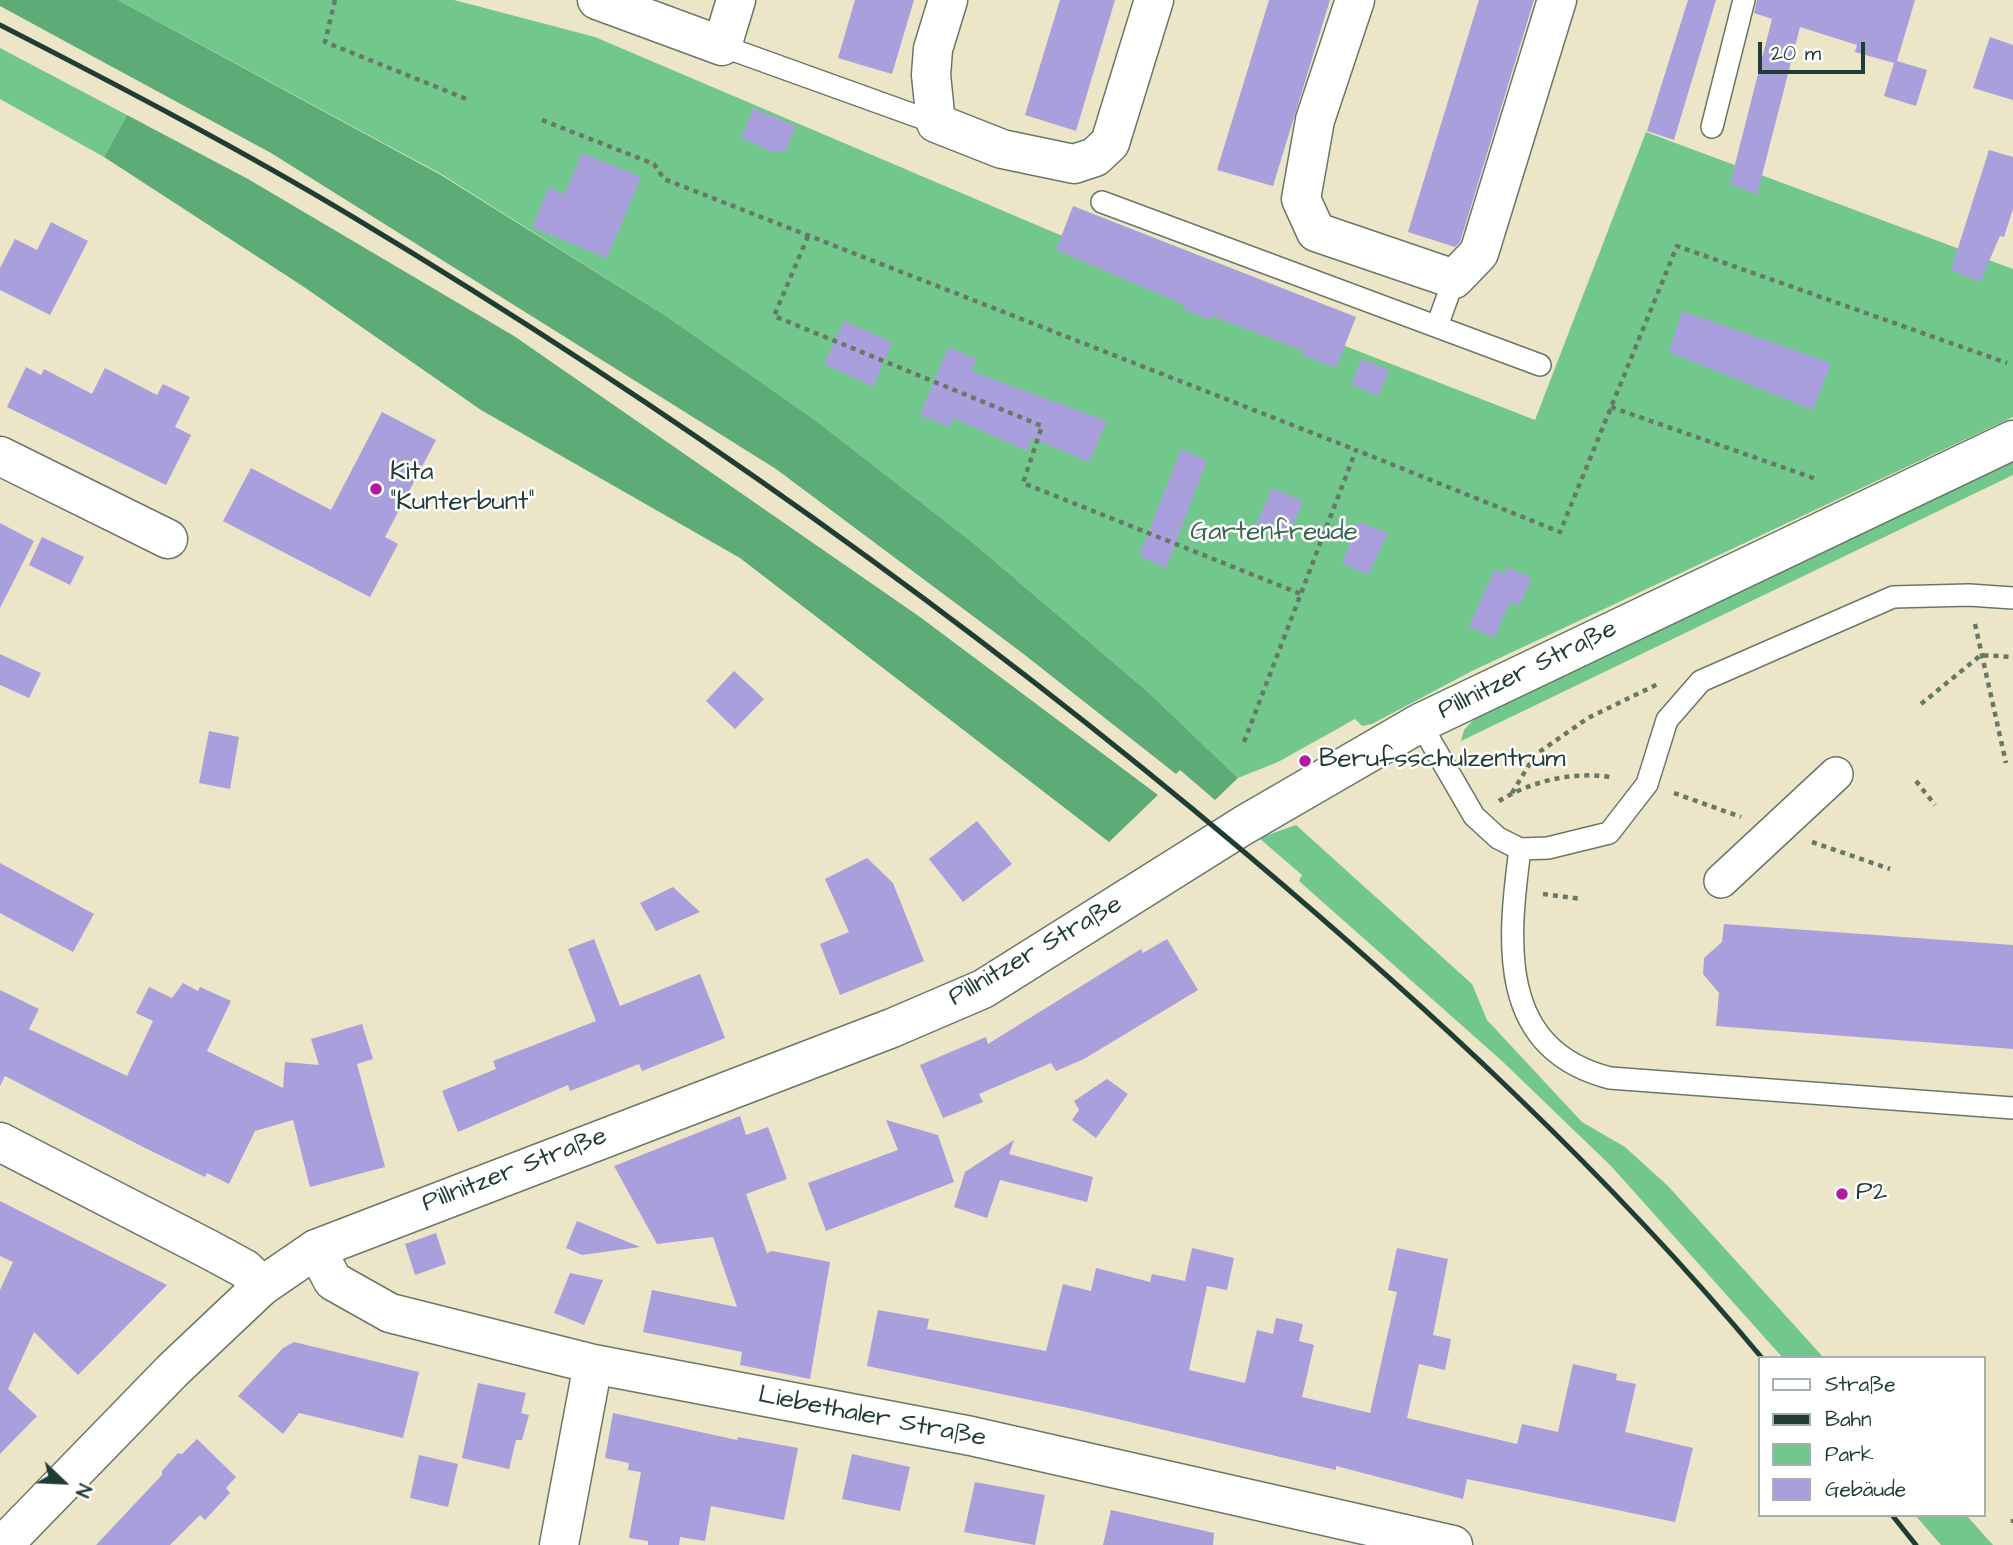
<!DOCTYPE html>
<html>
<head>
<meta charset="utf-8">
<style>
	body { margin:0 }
	#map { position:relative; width:2013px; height:1545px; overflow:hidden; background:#ece5c7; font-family:"Architects Daughter",sans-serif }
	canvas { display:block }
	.legend { position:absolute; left:1758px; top:1356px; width:228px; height:161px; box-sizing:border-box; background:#fff; border:2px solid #a5b1ae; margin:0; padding:9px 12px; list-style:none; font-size:21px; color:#1f3d34 }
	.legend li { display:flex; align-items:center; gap:14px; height:35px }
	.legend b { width:35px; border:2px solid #a5b1ae }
	.north { position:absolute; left:28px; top:1447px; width:70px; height:70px; -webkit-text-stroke:5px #fff; paint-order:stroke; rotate:113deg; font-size:19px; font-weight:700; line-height:28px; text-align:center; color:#1f3d34 }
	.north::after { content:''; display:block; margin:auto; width:24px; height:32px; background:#1f3d34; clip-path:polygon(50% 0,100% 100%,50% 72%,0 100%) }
	.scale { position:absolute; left:1758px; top:42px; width:107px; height:32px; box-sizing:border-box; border:4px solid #1f3d34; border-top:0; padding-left:9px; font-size:21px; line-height:24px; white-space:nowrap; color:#1f3d34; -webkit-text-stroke:5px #fff; paint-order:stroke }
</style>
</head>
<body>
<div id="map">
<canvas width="2013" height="1545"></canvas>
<ul class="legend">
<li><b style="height:9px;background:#fff"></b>Straße</li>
<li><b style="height:9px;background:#1f3d34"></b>Bahn</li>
<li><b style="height:19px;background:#72c88c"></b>Park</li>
<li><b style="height:19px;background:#a99fdd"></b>Gebäude</li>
</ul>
<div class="north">N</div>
<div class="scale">20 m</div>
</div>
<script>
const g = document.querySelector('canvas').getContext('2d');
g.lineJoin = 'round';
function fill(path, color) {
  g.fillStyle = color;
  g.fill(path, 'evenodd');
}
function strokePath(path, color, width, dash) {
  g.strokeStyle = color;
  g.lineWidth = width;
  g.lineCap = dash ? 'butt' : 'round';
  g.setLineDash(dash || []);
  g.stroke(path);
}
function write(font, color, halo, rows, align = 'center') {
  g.font = font + ' "Architects Daughter",sans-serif';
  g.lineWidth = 5;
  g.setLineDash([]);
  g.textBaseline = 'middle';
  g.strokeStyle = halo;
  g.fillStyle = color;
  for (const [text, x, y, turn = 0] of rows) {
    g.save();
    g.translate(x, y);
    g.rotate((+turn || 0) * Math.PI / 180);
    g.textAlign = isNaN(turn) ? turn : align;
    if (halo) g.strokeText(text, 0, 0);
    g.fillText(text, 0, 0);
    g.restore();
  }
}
fill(new Path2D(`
	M 118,0 L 454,0 L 595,37 L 1053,232 L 1535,420 L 1646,132 L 2013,269 L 2013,417 L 1472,671 L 1372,724 L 1362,726 L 1355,719 L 1278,762 L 1238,778 L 1148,692 L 972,542 L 815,420 L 666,316 L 441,174 Z
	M 0,48 L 127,115 L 104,157 L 0,99 Z
	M 2013,456 L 2013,475 L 1461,741 L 1464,730 L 1476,717 Z
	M 1296,825 L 1472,984 L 1487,1020 L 1582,1122 L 1625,1147 L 1668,1186 L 1824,1358 L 1783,1358 L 1611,1166 L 1502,1061 L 1299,881 L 1302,875 L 1259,838 Z
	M 1915,1515 L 1966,1515 L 1993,1545 L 1941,1545 Z`), '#72c88c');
fill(new Path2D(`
	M 0,0 L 118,0 L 441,175 L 666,316 L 815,420 L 972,542 L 1148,692 L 1238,778 L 1215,800 L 1180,770 L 1176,774 L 1021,652 L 776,469 L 271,153 L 0,6 Z
	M 127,115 L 248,179 L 514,336 L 920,617 L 1158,795 L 1109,842 L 740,558 L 481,410 L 304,287 L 104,157 Z`), '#5dac78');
fill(new Path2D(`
	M 855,0 L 914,0 L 892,74 L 838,58 Z
	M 1060,0 L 1115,0 L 1076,131 L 1025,115 Z
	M 1269,0 L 1330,0 L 1273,186 L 1217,170 Z
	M 1479,0 L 1534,0 L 1460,242 L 1455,247 L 1408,232 Z
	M 1688,0 L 1716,0 L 1674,140 L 1647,131 Z
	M 1757,0 L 1915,0 L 1897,61 L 1927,70 L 1916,106 L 1884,96 L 1894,63 L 1855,52 L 1857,45 L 1800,27 L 1757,195 L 1730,184 L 1772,19 L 1754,13 Z
	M 1990,37 L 2013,45 L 2013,100 L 1973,88 Z
	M 753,108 L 796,126 L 785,152 L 773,152 L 741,138 Z
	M 1989,150 L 2013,157 L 2013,209 L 2004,237 L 2000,236 L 1980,282 L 1951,270 Z
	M 582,153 L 641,177 L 607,258 L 532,227 L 549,187 L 565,194 Z
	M 1073,206 L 1356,317 L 1336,368 L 1302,355 L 1304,351 L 1212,316 L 1210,320 L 1183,309 L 1185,305 L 1056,250 Z
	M 51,222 L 88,241 L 50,315 L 0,290 L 0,268 L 15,239 L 37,250 Z
	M 1682,311 L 1831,363 L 1813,410 L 1669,352 Z
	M 844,321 L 892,342 L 873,387 L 824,364 Z
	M 948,347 L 977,359 L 971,371 L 1107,421 L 1089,462 L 1032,438 L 1027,451 L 953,418 L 949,427 L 920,415 Z
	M 1362,359 L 1389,370 L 1378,396 L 1351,384 Z
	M 26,367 L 41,375 L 44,369 L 92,394 L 105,368 L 157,395 L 163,384 L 190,397 L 175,427 L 191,435 L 166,485 L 7,407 Z
	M 382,412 L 436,440 L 385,537 L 398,544 L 370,597 L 223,521 L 251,468 L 331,510 Z
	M 1181,449 L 1207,460 L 1166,568 L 1139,556 Z
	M 1272,488 L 1303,501 L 1286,540 L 1255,527 Z
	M 1359,522 L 1388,533 L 1368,575 L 1342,563 Z
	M 0,523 L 34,541 L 0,608 Z
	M 42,537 L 84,557 L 70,585 L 29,565 Z
	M 1507,567 L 1532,578 L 1519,606 L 1510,602 L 1494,638 L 1469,626 L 1495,569 L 1504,574 Z
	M 0,654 L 41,673 L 29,698 L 0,685 Z
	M 734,671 L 764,699 L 735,729 L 706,701 Z
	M 209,731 L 239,737 L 230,789 L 199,783 Z
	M 977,821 L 1012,864 L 963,902 L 929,859 Z
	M 867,858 L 893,883 L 924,961 L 840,995 L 820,944 L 849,932 L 825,879 Z
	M 0,863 L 94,914 L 73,952 L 0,913 Z
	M 673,887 L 700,912 L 656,931 L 640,903 Z
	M 1724,924 L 2013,945 L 2013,1049 L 1716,1026 L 1719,993 L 1703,974 L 1704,958 L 1722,942 Z
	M 594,939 L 620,1006 L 700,974 L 725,1038 L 642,1071 L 639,1064 L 570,1091 L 568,1085 L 458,1132 L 442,1091 L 496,1069 L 493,1061 L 596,1021 L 568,949 Z
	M 1167,939 L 1198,990 L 1084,1059 L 1056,1071 L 1051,1063 L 979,1094 L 983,1102 L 943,1118 L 920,1065 L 986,1037 L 988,1044 L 1141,949 L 1143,953 Z
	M 183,983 L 198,991 L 200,987 L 231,1001 L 207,1051 L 283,1088 L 285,1062 L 319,1065 L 311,1039 L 362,1024 L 373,1059 L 357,1064 L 385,1167 L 310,1187 L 293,1120 L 255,1131 L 229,1184 L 207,1173 L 205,1177 L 145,1148 L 5,1076 L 0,1086 L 0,990 L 39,1009 L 29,1029 L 127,1076 L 153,1021 L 136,1013 L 149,987 L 172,998 Z
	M 1107,1079 L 1128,1094 L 1096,1138 L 1072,1120 L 1079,1110 L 1074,1101 Z
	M 740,1116 L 746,1135 L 768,1127 L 787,1179 L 746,1194 L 767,1253 L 772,1251 L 830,1262 L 810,1379 L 740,1365 L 742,1352 L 643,1332 L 652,1290 L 737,1307 L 713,1237 L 657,1244 L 614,1166 Z
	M 886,1120 L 938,1135 L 954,1182 L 826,1231 L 808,1183 L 898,1150 Z
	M 1014,1140 L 1009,1154 L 1093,1177 L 1087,1202 L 1000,1180 L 987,1218 L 954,1207 L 965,1172 Z
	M 0,1201 L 167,1285 L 78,1375 L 34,1332 L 8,1389 L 37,1416 L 0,1454 L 0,1290 L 13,1262 L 0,1256 Z
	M 577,1221 L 640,1247 L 582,1255 L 566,1248 Z
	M 436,1233 L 446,1264 L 415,1275 L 405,1244 Z
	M 1192,1248 L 1234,1258 L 1227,1290 L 1207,1286 L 1189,1370 L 1245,1383 L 1257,1330 L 1273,1334 L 1276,1318 L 1303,1324 L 1299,1341 L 1314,1345 L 1302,1397 L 1370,1413 L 1397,1292 L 1388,1290 L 1397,1248 L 1448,1259 L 1433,1335 L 1451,1339 L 1445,1370 L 1419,1364 L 1407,1418 L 1517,1444 L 1522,1424 L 1558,1432 L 1573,1364 L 1617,1374 L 1616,1380 L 1636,1384 L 1625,1432 L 1693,1448 L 1675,1522 L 1467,1479 L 1463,1499 L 1336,1466 L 1336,1470 L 1083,1411 L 867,1366 L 878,1310 L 929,1319 L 927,1329 L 1046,1351 L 1063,1284 L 1091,1291 L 1096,1268 L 1150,1282 L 1152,1274 L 1185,1281 Z
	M 570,1273 L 603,1280 L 584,1325 L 554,1313 Z
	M 294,1342 L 419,1372 L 403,1438 L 299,1413 L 283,1434 L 238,1396 L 283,1348 Z
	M 478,1383 L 526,1393 L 521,1413 L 529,1415 L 522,1440 L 516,1440 L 509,1469 L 462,1458 Z
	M 613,1413 L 737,1440 L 738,1437 L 798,1448 L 784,1520 L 711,1506 L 705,1541 L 680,1537 L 679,1545 L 648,1545 L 648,1541 L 629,1538 L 641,1472 L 628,1470 L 629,1463 L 605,1458 Z
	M 197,1439 L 236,1477 L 226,1488 L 230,1493 L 205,1520 L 200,1515 L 170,1545 L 96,1545 L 162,1475 L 162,1471 L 178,1453 L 182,1454 Z
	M 852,1454 L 910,1467 L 900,1511 L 842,1499 Z
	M 419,1455 L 458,1464 L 448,1507 L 410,1498 Z
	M 975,1482 L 1045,1495 L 1035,1545 L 964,1532 Z
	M 1111,1510 L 1214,1533 L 1213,1545 L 1103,1545 Z`), '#a99fdd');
const service = new Path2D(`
	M 722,46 L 936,123
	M 1712,127 L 1744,0
	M 1102,202 L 1540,365
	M 1437,326 L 1454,279
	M 1420,723 L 1474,816 L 1498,838 L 1520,849 L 1548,848 L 1609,833 L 1647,784 L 1667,720 L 1701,681 L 1893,597 L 1969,595 L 2013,598
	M 1520,849 C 1508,941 1496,1049 1610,1078 L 2013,1108`);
const pedestrian = new Path2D(`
	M 1721,881 L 1836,774`);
const minor = new Path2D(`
	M 597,0 L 722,46 L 736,0
	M 948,0 L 933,49 L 931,75 L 936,123 L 1002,149 L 1074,164 L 1095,157 L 1110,143 L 1154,0
	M 1355,0 L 1315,120 L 1301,199 L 1316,232 L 1454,279 L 1479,253 L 1557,0
	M 0,456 L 168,539
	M 0,1142 L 210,1250 L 245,1269 L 262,1286
	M 316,1249 L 333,1281 L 390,1313 L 593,1364 L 971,1436 L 1453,1545
	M 559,1545 L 593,1364`);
const tertiary = new Path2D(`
	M 3,1545 L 173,1370 L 262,1286 L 316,1249 L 892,1028 L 983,989 L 1244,825 L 1420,723 L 2013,440`);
strokePath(service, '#677867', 24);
strokePath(pedestrian, '#677867', 36);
strokePath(minor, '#677867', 41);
strokePath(tertiary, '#677867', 41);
strokePath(new Path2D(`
	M 335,0 L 325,42 L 469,100
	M 542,120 L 654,164 L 664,179 L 1356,450
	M 808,236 L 774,316 L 1042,426 L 1023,483 L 1301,594
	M 1611,407 L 1816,479
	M 1975,624 L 2006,763
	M 1921,704 L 1981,655 L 2013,657
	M 1244,742 L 1356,450 L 1560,532 L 1677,246 L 2007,363
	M 1916,781 L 1935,805
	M 1512,793 L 1535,755 L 1588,718 L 1660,683
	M 1674,793 L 1741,817
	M 1499,801 C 1531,781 1577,770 1614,778
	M 1812,842 L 1890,869
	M 1543,894 L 1582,899
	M 2013,1519 L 2013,1523`), '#677867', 4.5, [5, 5]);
strokePath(service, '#fff', 21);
strokePath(pedestrian, '#fff', 33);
strokePath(minor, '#fff', 38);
strokePath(tertiary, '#fff', 38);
strokePath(new Path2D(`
	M 0,25 C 119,86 238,148 353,217 C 666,405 964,616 1243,851 C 1428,1007 1607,1172 1762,1358
	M 1892,1515 L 1916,1545`), '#1f3d34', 5);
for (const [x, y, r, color] of [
	[376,489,7,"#b5179e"],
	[1305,761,7,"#b5179e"],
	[1842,1194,7,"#b5179e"]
]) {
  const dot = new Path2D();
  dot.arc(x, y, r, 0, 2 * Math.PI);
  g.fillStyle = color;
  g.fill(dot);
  strokePath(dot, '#fff', 2.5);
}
write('26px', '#1f3d34', '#fff', [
	["Kita",390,474],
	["\"Kunterbunt\"",390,504],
	["Berufsschulzentrum",1319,761],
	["P2",1856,1194]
], 'left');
write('26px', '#38674e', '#fff', [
	["Gartenfreude",1274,534]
]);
write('26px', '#1f3d34', '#fff', [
	["Pillnitzer Straße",1528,671,-26],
	["Pillnitzer Straße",1036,952,-30],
	["Pillnitzer Straße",515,1171,-21],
	["Liebethaler Straße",872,1418,11]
]);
</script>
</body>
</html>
